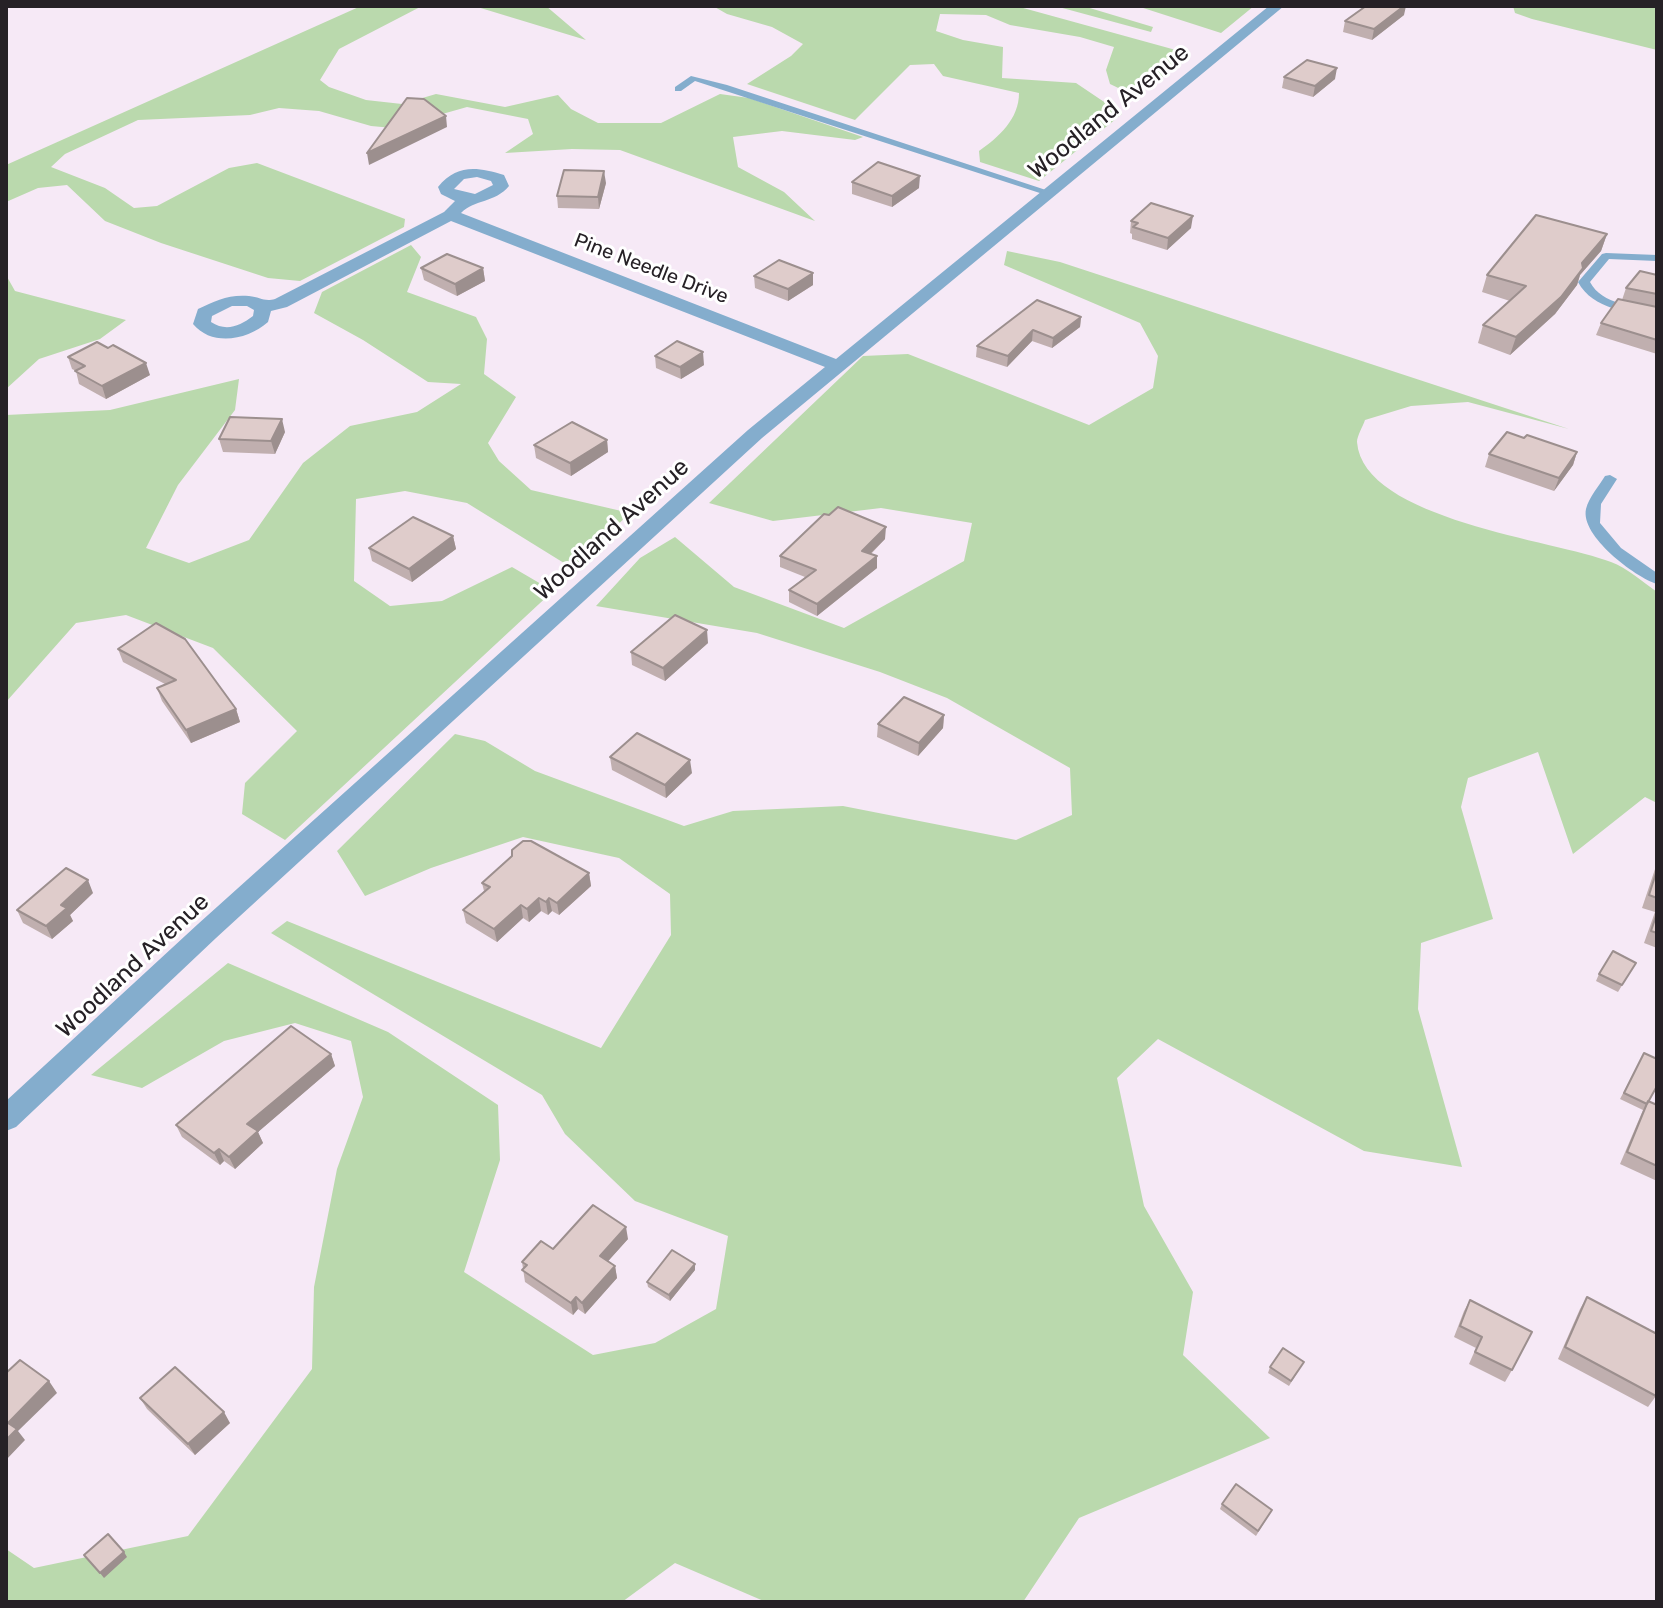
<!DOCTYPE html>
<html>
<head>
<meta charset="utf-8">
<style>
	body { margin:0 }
	#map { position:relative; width:1663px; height:1608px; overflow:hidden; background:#f6e9f6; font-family:Rubik,sans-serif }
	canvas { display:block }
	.frame { position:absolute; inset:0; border:8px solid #262126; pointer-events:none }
</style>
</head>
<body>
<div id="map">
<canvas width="1663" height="1608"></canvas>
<div class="frame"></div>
</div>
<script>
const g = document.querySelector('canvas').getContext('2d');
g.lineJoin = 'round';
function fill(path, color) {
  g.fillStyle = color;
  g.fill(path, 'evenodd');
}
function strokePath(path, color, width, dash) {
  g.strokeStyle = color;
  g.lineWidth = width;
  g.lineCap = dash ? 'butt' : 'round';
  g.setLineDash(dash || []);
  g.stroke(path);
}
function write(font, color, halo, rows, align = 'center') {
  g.font = font + ' Rubik,sans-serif';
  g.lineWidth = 6;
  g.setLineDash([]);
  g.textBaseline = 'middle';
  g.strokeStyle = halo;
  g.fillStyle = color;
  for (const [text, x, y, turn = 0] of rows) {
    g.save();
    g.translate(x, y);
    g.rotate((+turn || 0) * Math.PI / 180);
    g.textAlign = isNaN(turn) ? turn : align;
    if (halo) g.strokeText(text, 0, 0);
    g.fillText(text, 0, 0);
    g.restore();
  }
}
fill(new Path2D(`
	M 361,6 L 422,6 L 339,49 L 320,80 L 329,87 L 366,100 L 402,104 L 436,94 L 505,107 L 558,95 L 571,109 L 598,123 L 661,123 L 720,94 L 749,98 L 863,137 L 855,140 L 782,131 L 733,137 L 738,167 L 784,192 L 815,221 L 620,150 L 572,149 L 505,153 L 533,134 L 528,119 L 467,107 L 393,128 L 371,126 L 319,111 L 279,108 L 250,115 L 138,120 L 65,154 L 51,167 L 105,188 L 134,208 L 157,206 L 229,168 L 257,163 L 405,219 L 404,227 L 300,281 L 268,278 L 161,243 L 105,221 L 67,185 L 38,188 L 6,202 L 6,165 Z
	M 474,6 L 546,6 L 586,40 Z
	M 713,6 L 1016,6 L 1183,52 L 1188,59 L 1135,96 L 1110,84 L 1106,70 L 1114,47 L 1080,37 L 1010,25 L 986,15 L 940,14 L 936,31 L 963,40 L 1003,47 L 1002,78 L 1076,83 L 1122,114 L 1039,181 L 980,162 L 979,151 C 999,137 1019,119 1019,93 L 943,76 L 934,64 L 910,65 L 855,120 L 747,84 L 791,56 L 803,44 L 772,27 L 727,14 Z
	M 1055,6 L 1083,6 L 1153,27 L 1151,32 Z
	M 1137,6 L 1254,6 L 1221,33 Z
	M 1513,6 L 1657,6 L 1657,50 L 1532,19 L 1515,13 Z
	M 411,245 L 421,257 L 407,292 L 476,317 L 487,339 L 484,374 L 516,397 L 488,443 L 499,461 L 531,490 L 630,513 L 572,568 L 467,503 L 405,491 L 356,499 L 354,581 L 390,606 L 442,601 L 512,567 L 553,591 L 285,840 L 242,814 L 245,783 L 297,731 L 213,648 L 126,615 L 76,623 L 6,702 L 6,415 L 110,410 L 239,379 L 235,410 L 178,485 L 146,548 L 189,563 L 249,540 L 303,463 L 350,426 L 417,412 L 461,384 L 428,382 L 363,340 L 314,313 L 322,292 Z
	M 1007,251 L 1060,262 L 1569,429 L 1468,402 L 1411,406 L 1365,420 C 1363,426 1357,436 1357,442 C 1363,520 1555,540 1611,562 C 1627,568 1643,582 1657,592 L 1657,803 L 1645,797 L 1573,854 L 1538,752 L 1468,778 L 1461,807 L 1493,919 L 1421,943 L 1418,1009 L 1462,1167 L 1364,1151 L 1158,1039 L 1117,1078 L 1144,1206 L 1193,1292 L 1183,1355 L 1270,1438 L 1079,1518 L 1023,1602 L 766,1602 L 675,1563 L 622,1602 L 6,1602 L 6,1549 L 34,1568 L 188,1536 L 312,1369 L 314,1287 L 337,1169 L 363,1097 L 351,1041 L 295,1023 L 224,1041 L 142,1088 L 91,1075 L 228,963 L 388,1032 L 498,1105 L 500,1160 L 464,1272 L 593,1355 L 655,1343 L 716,1309 L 728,1236 L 635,1201 L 565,1134 L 542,1095 L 271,933 L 287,921 L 601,1048 L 671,935 L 670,894 L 619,858 L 523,837 L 431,868 L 365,896 L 337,851 L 455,734 L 485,741 L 535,771 L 684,826 L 733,811 L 843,806 L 1016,840 L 1072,815 L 1070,768 L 947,698 L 880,672 L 757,633 L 596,606 L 640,558 L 675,537 L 734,587 L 844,628 L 964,561 L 972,523 L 881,508 L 773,521 L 709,503 L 863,356 L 908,354 L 1089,425 L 1153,388 L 1158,356 L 1140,323 L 1004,265 Z
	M 6,275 L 15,291 L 126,320 L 100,339 L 39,359 L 6,389 Z`), '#bad9ad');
fill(new Path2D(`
	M 691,76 L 727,85 L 1055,193 L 1046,195 L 695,81 L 681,91 L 675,91 L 675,87 Z
	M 1606,253 L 1657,255 L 1657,261 L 1609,259 L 1590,282 C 1602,305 1635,306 1657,310 L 1657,318 C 1629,312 1593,310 1578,282 L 1602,254 Z
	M 1610,475 L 1617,479 L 1601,504 L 1600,523 L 1621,548 L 1657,573 L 1657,584 C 1635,577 1580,536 1586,509 C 1589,497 1599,486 1605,476 Z`), '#84adcd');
fill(new Path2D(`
	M 1269,6 L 1284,6 L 762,438 L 216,938 L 16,1127 L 6,1131 L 6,1101 L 198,924 L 748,430 L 825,367 L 451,221 L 287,307 L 271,311 L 268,322 C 248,340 212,347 193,324 L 198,309 C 215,301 229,294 249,296 C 260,297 264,302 275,299 L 444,212 L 455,201 L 441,194 L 438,187 C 457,164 477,167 504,175 L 509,186 C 495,203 475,199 461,213 L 836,359 ZM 477,177 L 491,181 L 493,185 L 475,194 L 454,189 L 464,179 ZM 232,306 L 247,306 L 254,310 L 253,316 C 240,326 226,332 211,322 L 212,316 Z`), '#84adcd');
fill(new Path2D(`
	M 1404,15 L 1372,40 L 1343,32 L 1345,21 Z
	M 1284,77 L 1335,79 L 1313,97 L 1282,88 Z
	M 852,182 L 919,188 L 892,207 L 852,194 Z
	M 606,183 L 599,209 L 558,208 L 557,196 Z
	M 1131,221 L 1191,228 L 1167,250 L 1132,239 L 1132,234 L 1130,233 Z
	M 1607,234 L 1601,251 L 1580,275 L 1577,285 L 1555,314 L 1510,355 L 1478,343 L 1483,325 L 1510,301 L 1482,292 L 1487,275 Z
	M 421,268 L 483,268 L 485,281 L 457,296 L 424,280 Z
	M 813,273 L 813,285 L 788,301 L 755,288 L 754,276 Z
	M 1657,275 L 1657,354 L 1596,335 L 1601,323 L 1622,300 L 1626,288 Z
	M 1081,317 L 1080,327 L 1052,348 L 1032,341 L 1007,367 L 976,357 L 977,346 Z
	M 655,356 L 704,365 L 681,379 L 656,368 Z
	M 68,357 L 150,375 L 106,399 L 79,384 L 76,371 L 72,369 Z
	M 285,432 L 275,454 L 223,452 L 219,439 Z
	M 1524,438 L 1577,452 L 1573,465 L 1554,491 L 1485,467 L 1489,454 Z
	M 607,440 L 608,452 L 571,476 L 536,458 L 534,445 Z
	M 453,536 L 456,549 L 412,582 L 372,561 L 369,548 Z
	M 885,539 L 871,554 L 877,568 L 817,616 L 789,602 L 789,590 L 805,577 L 780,567 L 780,556 Z
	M 708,643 L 665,681 L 632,665 L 631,652 Z
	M 118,649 L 236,709 L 240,722 L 191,743 L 162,701 L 157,688 L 165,684 L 123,662 Z
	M 944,715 L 943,728 L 918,756 L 877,737 L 878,724 Z
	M 610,757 L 692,773 L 666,798 L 612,770 Z
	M 1657,863 L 1657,948 L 1644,943 L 1655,912 L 1642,908 Z
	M 589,873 L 591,886 L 559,915 L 552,911 L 548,915 L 541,911 L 529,922 L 523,918 L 497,942 L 466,923 L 463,910 L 484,891 L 482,883 Z
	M 93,893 L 70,915 L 73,921 L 52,939 L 23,923 L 17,910 Z
	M 1632,969 L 1618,992 L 1596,981 L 1599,974 Z
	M 1644,1053 L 1649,1101 L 1657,1105 L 1657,1181 L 1620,1164 L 1643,1110 L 1620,1099 Z
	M 331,1054 L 335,1066 L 258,1132 L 263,1143 L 235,1169 L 224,1161 L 220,1165 L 182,1137 L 176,1125 Z
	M 628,1239 L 608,1261 L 615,1266 L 617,1278 L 585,1314 L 578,1309 L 573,1315 L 525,1282 L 522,1262 L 553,1249 Z
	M 695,1270 L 670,1301 L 648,1287 L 647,1282 Z
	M 1587,1297 L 1656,1396 L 1648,1407 L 1558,1359 L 1580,1309 Z
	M 1470,1300 L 1512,1370 L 1505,1382 L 1469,1364 L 1476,1348 L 1454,1337 L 1464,1311 Z
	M 1304,1362 L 1289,1386 L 1268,1373 L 1270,1367 Z
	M 140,1398 L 230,1423 L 195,1455 L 147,1409 Z
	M 1222,1504 L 1272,1510 L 1256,1536 L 1220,1509 Z`), '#c0afaf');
fill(new Path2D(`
	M 1404,6 L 1406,6 L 1404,15 L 1372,40 L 1374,29 Z
	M 1337,68 L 1335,79 L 1313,97 L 1315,86 Z
	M 446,116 L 447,127 L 369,165 L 367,153 Z
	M 604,171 L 606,183 L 599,209 L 598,197 Z
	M 920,176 L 919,188 L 892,207 L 892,196 Z
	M 1193,216 L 1191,228 L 1167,250 L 1168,238 Z
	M 1607,234 L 1601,251 L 1580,275 L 1577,285 L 1555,314 L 1510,355 L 1516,337 Z
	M 483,268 L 485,281 L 457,296 L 455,284 Z
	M 813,273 L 813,285 L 788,301 L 788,289 Z
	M 1081,317 L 1080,327 L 1052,348 L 1053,338 Z
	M 1033,330 L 1032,341 L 1007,367 L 1008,356 Z
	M 703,352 L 704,365 L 681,379 L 680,367 Z
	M 146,363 L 150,375 L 106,399 L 102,386 Z
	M 282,419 L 285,432 L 275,454 L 271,441 Z
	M 607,440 L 608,452 L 571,476 L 570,463 Z
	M 1577,452 L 1573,465 L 1554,491 L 1559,478 Z
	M 886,527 L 885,539 L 862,562 L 862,551 Z
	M 453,536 L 456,549 L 412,582 L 409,569 Z
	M 877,556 L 877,568 L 817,616 L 817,604 Z
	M 707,630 L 708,643 L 665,681 L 663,668 Z
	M 236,709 L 240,722 L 191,743 L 186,730 Z
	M 944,715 L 943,728 L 918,756 L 919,743 Z
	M 690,760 L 692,773 L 666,798 L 665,785 Z
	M 589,873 L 591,886 L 559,915 L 557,903 Z
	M 88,880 L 93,893 L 70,915 L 73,921 L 52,939 L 46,926 L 61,905 Z
	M 539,898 L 541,911 L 529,922 L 527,909 Z
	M 549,898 L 552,911 L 548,915 L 546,902 Z
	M 521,905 L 523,918 L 497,942 L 494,929 Z
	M 331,1054 L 335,1066 L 258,1132 L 263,1143 L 235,1169 L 229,1157 L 247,1124 Z
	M 219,1149 L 224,1161 L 220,1165 L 214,1153 Z
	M 626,1227 L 628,1239 L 602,1268 L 600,1256 Z
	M 695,1264 L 695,1270 L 670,1301 L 669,1295 Z
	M 615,1266 L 617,1278 L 585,1314 L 582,1303 Z
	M 576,1297 L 578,1309 L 573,1315 L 571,1303 Z
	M 49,1381 L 57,1393 L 18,1431 L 25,1440 L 6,1460 L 8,1423 Z
	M 224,1412 L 230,1423 L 195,1455 L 188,1444 Z
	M 124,1552 L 127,1557 L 104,1578 L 100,1573 Z`), '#9c8f8e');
const building = new Path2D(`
	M 1366,6 L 1404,6 L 1374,29 L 1345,21 Z
	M 1307,60 L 1337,68 L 1315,86 L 1284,77 Z
	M 407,98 L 424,99 L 446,116 L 367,153 Z
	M 878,162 L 920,176 L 892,196 L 852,182 Z
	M 564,170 L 604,171 L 598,197 L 557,196 Z
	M 1151,203 L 1193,216 L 1168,238 L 1133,227 L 1138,223 L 1131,221 Z
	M 1536,215 L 1607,234 L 1582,263 L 1583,268 L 1561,297 L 1516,337 L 1483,325 L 1526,286 L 1487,275 Z
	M 447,254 L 483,268 L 455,284 L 421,268 Z
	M 779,260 L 813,273 L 788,289 L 754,276 Z
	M 1640,271 L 1657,275 L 1657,294 L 1626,288 Z
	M 1618,299 L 1657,307 L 1657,340 L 1601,323 Z
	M 1037,300 L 1081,317 L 1053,338 L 1033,330 L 1008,356 L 977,346 Z
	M 677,341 L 703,352 L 680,367 L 655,356 Z
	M 97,342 L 108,348 L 113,345 L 146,363 L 102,386 L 75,371 L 85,366 L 68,357 Z
	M 230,417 L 282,419 L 271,441 L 219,439 Z
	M 572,422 L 607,440 L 570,463 L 534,445 Z
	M 1507,432 L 1524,438 L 1527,435 L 1577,452 L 1559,478 L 1489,454 Z
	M 838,507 L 886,527 L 862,551 L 877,556 L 817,604 L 789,590 L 816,570 L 780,556 L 824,514 L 829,515 Z
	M 413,517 L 453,536 L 409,569 L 369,548 Z
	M 675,615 L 707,630 L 663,668 L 631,652 Z
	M 156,623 L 185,639 L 236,709 L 186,730 L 157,688 L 176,680 L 118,649 Z
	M 904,697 L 944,715 L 919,743 L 878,724 Z
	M 637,733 L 690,760 L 665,785 L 610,757 Z
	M 523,841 L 531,841 L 589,873 L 557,903 L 549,898 L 546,902 L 539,898 L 527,909 L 521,905 L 494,929 L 463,910 L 490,887 L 482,883 L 512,856 L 512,850 Z
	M 66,868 L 88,880 L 61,905 L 67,908 L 46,926 L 17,910 Z
	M 1657,870 L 1657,898 L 1649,895 Z
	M 1657,913 L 1657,933 L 1651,931 Z
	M 1613,951 L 1636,963 L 1622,985 L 1599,974 Z
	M 291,1026 L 331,1054 L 247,1124 L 258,1131 L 229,1157 L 219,1149 L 214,1153 L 176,1125 Z
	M 1644,1053 L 1657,1059 L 1657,1086 L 1647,1104 L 1624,1093 Z
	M 1648,1101 L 1657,1105 L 1657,1166 L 1627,1152 Z
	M 593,1205 L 626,1227 L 600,1256 L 615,1266 L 582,1303 L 576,1297 L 571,1303 L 522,1270 L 527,1265 L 522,1262 L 541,1241 L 553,1249 Z
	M 672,1250 L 695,1264 L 669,1295 L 647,1282 Z
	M 1587,1297 L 1657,1334 L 1656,1396 L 1565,1347 Z
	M 1470,1300 L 1532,1332 L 1512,1370 L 1475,1352 L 1482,1337 L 1460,1326 Z
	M 1283,1348 L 1304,1362 L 1291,1381 L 1270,1367 Z
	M 20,1360 L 49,1381 L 8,1423 L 17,1429 L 6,1440 L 6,1373 Z
	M 175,1367 L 224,1412 L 188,1444 L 140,1398 Z
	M 1236,1484 L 1272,1510 L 1258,1531 L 1222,1504 Z
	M 108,1534 L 124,1552 L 100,1573 L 84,1555 Z`);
fill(building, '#dfcccb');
strokePath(building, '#9c8f8e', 2);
write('20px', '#262126', '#fff', [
	["Pine Needle Drive",651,269,21]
]);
write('24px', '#262126', '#fff', [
	["Woodland Avenue",1109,112,-39],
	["Woodland Avenue",612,530,-42],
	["Woodland Avenue",133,966,-43]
]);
</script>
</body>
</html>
